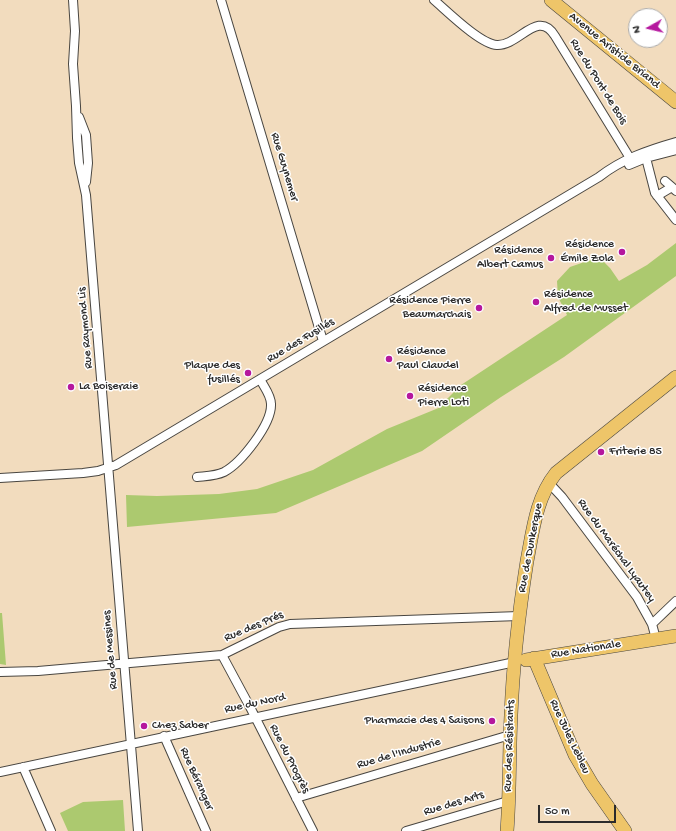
<!DOCTYPE html>
<html>
<head>
<meta charset="utf-8">
<style>
	body { margin:0 }
	#map { position:relative; width:676px; height:831px; overflow:hidden; background:#f2dcbe; font-family:"Gochi Hand",sans-serif }
	canvas { display:block }
	.north { position:absolute; left:628px; top:8px; width:40px; height:40px; box-sizing:border-box; background:#fff; border:1px solid #aaa; border-radius:50%; rotate:262deg; font-size:11px; font-weight:700; line-height:16px; text-align:center; color:#2b2b2b }
	.north::after { content:''; display:block; margin:auto; width:14px; height:18px; background:#b5179e; clip-path:polygon(50% 0,100% 100%,50% 72%,0 100%) }
	.scale { position:absolute; left:538px; top:805px; width:78px; height:18px; box-sizing:border-box; border:2px solid #2b2b2b; border-top:0; padding-left:5px; font-size:12px; line-height:14px; white-space:nowrap; color:#2b2b2b; -webkit-text-stroke:3px #fff; paint-order:stroke }
</style>
</head>
<body>
<div id="map">
<canvas width="676" height="831"></canvas>
<div class="north">N</div>
<div class="scale">50 m</div>
</div>
<script>
const g = document.querySelector('canvas').getContext('2d');
g.lineJoin = 'round';
function fill(path, color) {
  g.fillStyle = color;
  g.fill(path, 'evenodd');
}
function strokePath(path, color, width, dash) {
  g.strokeStyle = color;
  g.lineWidth = width;
  g.lineCap = dash ? 'butt' : 'round';
  g.setLineDash(dash || []);
  g.stroke(path);
}
function write(font, color, halo, rows, align = 'center') {
  g.font = font + ' "Gochi Hand",sans-serif';
  g.lineWidth = 3;
  g.setLineDash([]);
  g.textBaseline = 'middle';
  g.strokeStyle = halo;
  g.fillStyle = color;
  for (const [text, x, y, turn = 0] of rows) {
    g.save();
    g.translate(x, y);
    g.rotate((+turn || 0) * Math.PI / 180);
    g.textAlign = isNaN(turn) ? turn : align;
    if (halo) g.strokeText(text, 0, 0);
    g.fillText(text, 0, 0);
    g.restore();
  }
}
fill(new Path2D(`
	M 676,243 L 676,276 L 564,357 L 501,397 L 422,451 L 276,513 L 127,527 L 126,495 L 157,496 L 219,494 L 257,489 L 313,470 L 387,429 L 441,407 L 445,401 L 461,385 L 567,315 L 558,297 L 557,281 L 570,267 L 599,257 L 610,268 L 619,281 L 647,265 Z
	M 0,613 L 2,613 L 6,665 L 0,664 Z
	M 123,800 L 125,831 L 68,831 L 60,813 L 83,802 Z`), '#acc96f');
const street = new Path2D(`
	M 73,0 L 75,31 L 73,64 L 76,106 L 77,138 L 79,163 L 86,195 L 138,831
	M 221,0 L 323,341
	M 434,0 C 447,11 480,44 497,45 C 519,46 538,8 555,36 L 633,163
	M 79,117 L 86,135 L 88,163 L 86,182
	M 646,158 L 655,193 L 676,220
	M 629,165 L 646,158 L 676,150
	M 665,181 L 672,187
	M 657,196 L 672,187 L 676,191
	M 197,477 C 206,476 216,476 224,472 C 241,463 272,424 271,404 C 271,395 264,387 260,379
	M 0,478 L 83,473 L 98,471 L 116,465 L 599,177 C 622,159 648,150 676,142
	M 548,482 L 562,497 L 637,597 L 652,624 L 656,639
	M 652,624 L 676,601
	M 222,655 L 250,707 L 313,831
	M 0,672 L 38,671 L 222,655 L 279,627 L 290,624 L 519,616
	M 164,736 L 206,831
	M 23,767 L 51,831
	M 0,772 L 515,662
	M 296,798 L 510,735
	M 406,831 L 508,801`);
const primary = new Path2D(`
	M 551,0 L 676,102
	M 534,658 L 575,755 L 592,784 L 625,831
	M 526,660 L 676,636
	M 507,831 C 510,793 509,754 511,715 C 513,664 519,612 527,561 C 533,530 536,498 556,473 L 676,377`);
strokePath(street, '#494641', 10);
strokePath(primary, '#494641', 14);
strokePath(street, '#fff', 8);
strokePath(primary, '#eec569', 13);
for (const [x, y, r, color] of [
	[622,252,4,"#b5179e"],
	[551,258,4,"#b5179e"],
	[536,302,4,"#b5179e"],
	[479,308,4,"#b5179e"],
	[389,359,4,"#b5179e"],
	[248,373,4,"#b5179e"],
	[71,387,4,"#b5179e"],
	[410,396,4,"#b5179e"],
	[601,452,4,"#b5179e"],
	[492,721,4,"#b5179e"],
	[144,726,4,"#b5179e"]
]) {
  const dot = new Path2D();
  dot.arc(x, y, r, 0, 2 * Math.PI);
  g.fillStyle = color;
  g.fill(dot);
  strokePath(dot, '#fff', 1.5);
}
write('12px', '#2b2b2b', '#fff', [
	["Avenue Aristide Briand",614,51,39],
	["Rue du Pont de Bois",598,82,58],
	["Rue Guynemer",284,167,73],
	["Rue Raymond Lis",86,328,-95],
	["Rue des Fusillés",301,341,-31],
	["Rue de Dunkerque",531,548,-79],
	["Rue du Maréchal Lyautey",616,551,54],
	["Rue des Prés",254,627,-23],
	["Rue de Messines",111,650,-95],
	["Rue Nationale",586,650,-9],
	["Rue du Nord",255,704,-12],
	["Rue Jules Lebleu",569,737,65],
	["Rue des Résistants",510,746,-88],
	["Rue de l'Industrie",399,754,-16],
	["Rue du Progrès",289,759,63],
	["Rue Béranger",196,779,66],
	["Rue des Arts",454,804,-17]
]);
write('12px', '#2b2b2b', '#fff', [
	["Résidence",614,245,"right"],
	["Émile Zola",614,259,"right"],
	["Résidence",543,251,"right"],
	["Albert Camus",543,265,"right"],
	["Résidence",544,295],
	["Alfred de Musset",544,309],
	["Résidence Pierre",471,301,"right"],
	["Beaumarchais",471,315,"right"],
	["Résidence",397,352],
	["Paul Claudel",397,366],
	["Plaque des",240,366,"right"],
	["fusillés",240,380,"right"],
	["La Boiseraie",79,387],
	["Résidence",418,389],
	["Pierre Loti",418,403],
	["Friterie 85",609,452],
	["Pharmacie des 4 Saisons",484,721,"right"],
	["Chez Saber",152,726]
], 'left');
</script>
</body>
</html>
